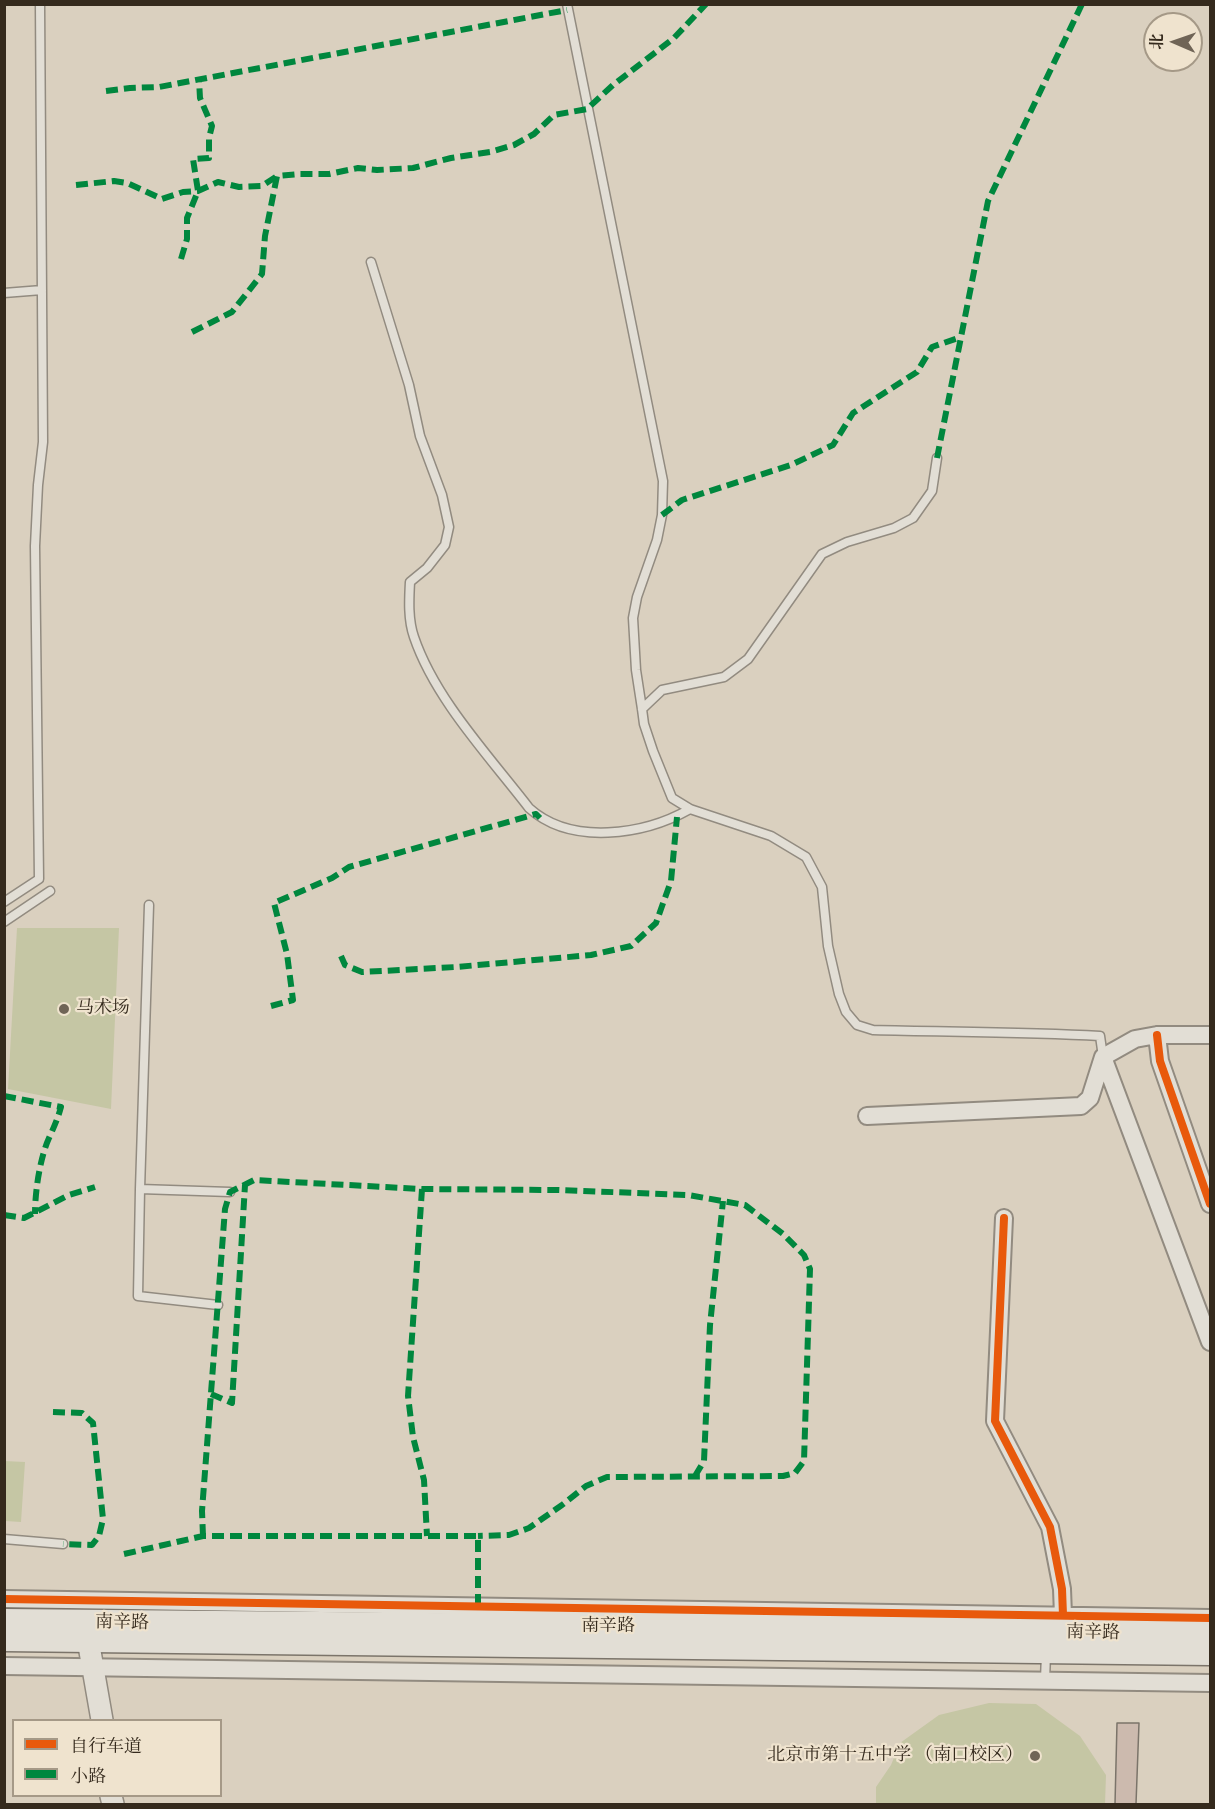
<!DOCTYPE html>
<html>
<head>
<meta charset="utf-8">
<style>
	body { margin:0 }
	#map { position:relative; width:1215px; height:1809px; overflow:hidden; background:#dad0bf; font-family:"IM FELL Great Primer","Noto Serif SC",serif }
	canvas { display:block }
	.frame { position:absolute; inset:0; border:6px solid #352a1d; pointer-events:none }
	.legend { position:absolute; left:12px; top:1719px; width:210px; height:78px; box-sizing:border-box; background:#efe3ce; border:2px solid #a59987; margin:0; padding:8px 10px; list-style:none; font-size:18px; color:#352a1d }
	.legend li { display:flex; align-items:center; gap:12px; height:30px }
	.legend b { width:30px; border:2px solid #a59987 }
	.north { position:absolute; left:1143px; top:12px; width:60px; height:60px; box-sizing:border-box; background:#efe3ce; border:2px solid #a59987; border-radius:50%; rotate:272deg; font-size:16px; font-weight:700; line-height:24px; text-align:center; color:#352a1d }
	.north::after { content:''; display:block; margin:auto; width:21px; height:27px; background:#6f6456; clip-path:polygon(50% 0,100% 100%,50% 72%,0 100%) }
</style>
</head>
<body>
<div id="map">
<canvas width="1215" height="1809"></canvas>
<div class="frame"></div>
<ul class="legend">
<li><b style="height:8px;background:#e8590c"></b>自行车道</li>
<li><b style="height:8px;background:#00873e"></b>小路</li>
</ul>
<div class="north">北</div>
</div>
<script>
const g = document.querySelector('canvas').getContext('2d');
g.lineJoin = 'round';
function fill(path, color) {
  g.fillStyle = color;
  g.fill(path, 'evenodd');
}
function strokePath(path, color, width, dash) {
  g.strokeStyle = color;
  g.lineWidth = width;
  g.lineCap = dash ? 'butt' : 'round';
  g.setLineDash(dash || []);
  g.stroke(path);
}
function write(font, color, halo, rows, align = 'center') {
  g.font = font + ' "IM FELL Great Primer","Noto Serif SC",serif';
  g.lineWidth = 4.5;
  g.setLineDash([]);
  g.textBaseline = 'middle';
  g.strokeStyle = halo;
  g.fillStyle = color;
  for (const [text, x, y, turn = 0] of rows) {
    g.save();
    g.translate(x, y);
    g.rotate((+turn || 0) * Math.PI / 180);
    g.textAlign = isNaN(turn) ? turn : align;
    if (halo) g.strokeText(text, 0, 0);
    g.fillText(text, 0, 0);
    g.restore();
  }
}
fill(new Path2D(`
	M 17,928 L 119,928 L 111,1109 L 8,1089 Z
	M 4,1461 L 25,1462 L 21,1522 L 5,1521 Z
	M 989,1703 L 1036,1704 L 1080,1736 L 1106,1775 L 1105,1804 L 876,1804 L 876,1787 L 891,1765 L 900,1743 L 939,1715 Z`), '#c5c6a4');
const building = new Path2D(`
	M 1117,1723 L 1139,1723 L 1136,1804 L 1115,1804 Z`);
fill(building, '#ccbaae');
strokePath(building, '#7b746a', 1.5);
const service = new Path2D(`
	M 567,4 L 663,481 L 662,515 L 657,540 L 637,597 L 633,618 L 636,670 L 642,709 L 644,724 L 653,751 L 672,798 L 690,809 L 771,836 L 806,857 L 822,887 L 828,946 L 839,994 L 846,1012 L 857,1025 L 873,1030 C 949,1032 1025,1032 1100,1036 L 1103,1057
	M 371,262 L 409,385 L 420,436 L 442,495 L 449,527 L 445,545 L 427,568 L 410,582 C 409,600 408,620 414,637 C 435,699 489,756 529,808 C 571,846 644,835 690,809
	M 4,293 L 42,290
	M 642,709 L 662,690 L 724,677 L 748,659 L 822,554 L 847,542 L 894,528 L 913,518 L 932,491 L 937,458
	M 4,902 L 39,879 L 35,546 L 38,485 L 43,442 L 40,4
	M 149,905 L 140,1189 L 230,1192
	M 4,922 L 50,891
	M 140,1189 L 138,1296 L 218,1305
	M 4,1539 L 63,1544
	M 1045,1680 L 1046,1654`);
const minor = new Path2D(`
	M 1157,1035 L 1160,1061 L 1210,1204
	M 1103,1057 L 1210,1342
	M 867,1116 L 1081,1106 L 1090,1098 L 1103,1057 L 1135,1039 L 1157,1035 L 1210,1035
	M 1004,1218 L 995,1421 L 1050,1527 L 1062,1589 L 1063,1615
	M 4,1599 L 1210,1618
	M 4,1666 L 1210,1683`);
const tertiary = new Path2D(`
	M 88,1640 L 102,1720
	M 111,1796 L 113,1804`);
const secondary = new Path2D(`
	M 4,1621 L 956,1630 L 1210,1636
	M 4,1639 L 1210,1653`);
strokePath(service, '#928b80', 11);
strokePath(minor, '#928b80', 20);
strokePath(tertiary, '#928b80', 24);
strokePath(secondary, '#7b746a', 27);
strokePath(service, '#e2ded5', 8);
strokePath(minor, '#e2ded5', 16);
strokePath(tertiary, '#e2ded5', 21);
strokePath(secondary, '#e2ded5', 24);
strokePath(new Path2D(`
	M 106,91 L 130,88 L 159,87 L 567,10
	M 76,185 L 114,181 L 127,183 L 162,199 L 183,192 L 198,191 L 218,182 L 239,187 L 262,186 L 277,176
	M 181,259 L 187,239 L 187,218 L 198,191 L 193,159 L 209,158 L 209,138 L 212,126 L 200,98 L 199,80
	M 192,332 L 232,312 L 262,274 L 265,236 L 277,176 L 299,174 L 329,174 L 358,168 L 377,170 L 413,168 L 451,158 L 490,152 L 514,145 L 534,134 L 554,115 L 587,109 L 613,85 L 674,38 L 706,4
	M 937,458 L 988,201 L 1082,4
	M 662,515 L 682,500 L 791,465 L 833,445 L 853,413 L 917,372 L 932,347 L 961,337
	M 341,956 L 345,965 L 362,972 L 456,967 L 591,955 L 631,946 L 656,923 L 671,881 L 677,817
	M 271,1006 L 293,1000 L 287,954 L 274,903 L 332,878 L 349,867 L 536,814 L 540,818
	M 4,1096 L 61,1107 C 58,1118 54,1127 49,1138 C 40,1158 35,1191 35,1214
	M 422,1189 L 408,1396 L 413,1437 L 424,1480 L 427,1536
	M 4,1215 L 24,1218 L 69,1195 L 95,1187
	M 211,1394 L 232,1403 L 245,1185
	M 53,1412 L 82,1413 L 93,1423 L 103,1519 L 99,1536 L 92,1545 L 63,1544
	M 695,1476 L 704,1461 L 710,1325 L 723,1201
	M 203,1536 L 202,1511 L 225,1209 L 230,1192 L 254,1180 L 422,1189 L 558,1190 L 688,1195 L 745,1205 L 783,1234 L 804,1255 L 810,1269 L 804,1461 L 795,1473 L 783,1476 L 607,1477 L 586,1486 L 562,1505 L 529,1528 L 509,1535 L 478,1536
	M 124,1554 L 203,1536 L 478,1536 L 478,1606`), '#00873e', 6, [12, 6]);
strokePath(new Path2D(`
	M 1157,1035 L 1160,1061 L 1210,1204
	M 1004,1218 L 995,1421 L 1050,1527 L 1062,1589 L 1063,1615
	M 4,1599 L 1210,1618`), '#e8590c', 8);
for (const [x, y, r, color] of [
	[64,1009,6,"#6f6456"],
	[1035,1756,6,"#6f6456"]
]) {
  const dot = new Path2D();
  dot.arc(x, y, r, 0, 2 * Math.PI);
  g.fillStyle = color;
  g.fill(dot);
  strokePath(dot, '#efe3ce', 2);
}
write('18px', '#352a1d', '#efe3ce', [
	["马术场",76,1009],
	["北京市第十五中学 （南口校区）",1023,1756,"right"]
], 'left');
write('18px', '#352a1d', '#efe3ce', [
	["南辛路",122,1623,1],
	["南辛路",608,1627],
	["南辛路",1093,1633,1]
]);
</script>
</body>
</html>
